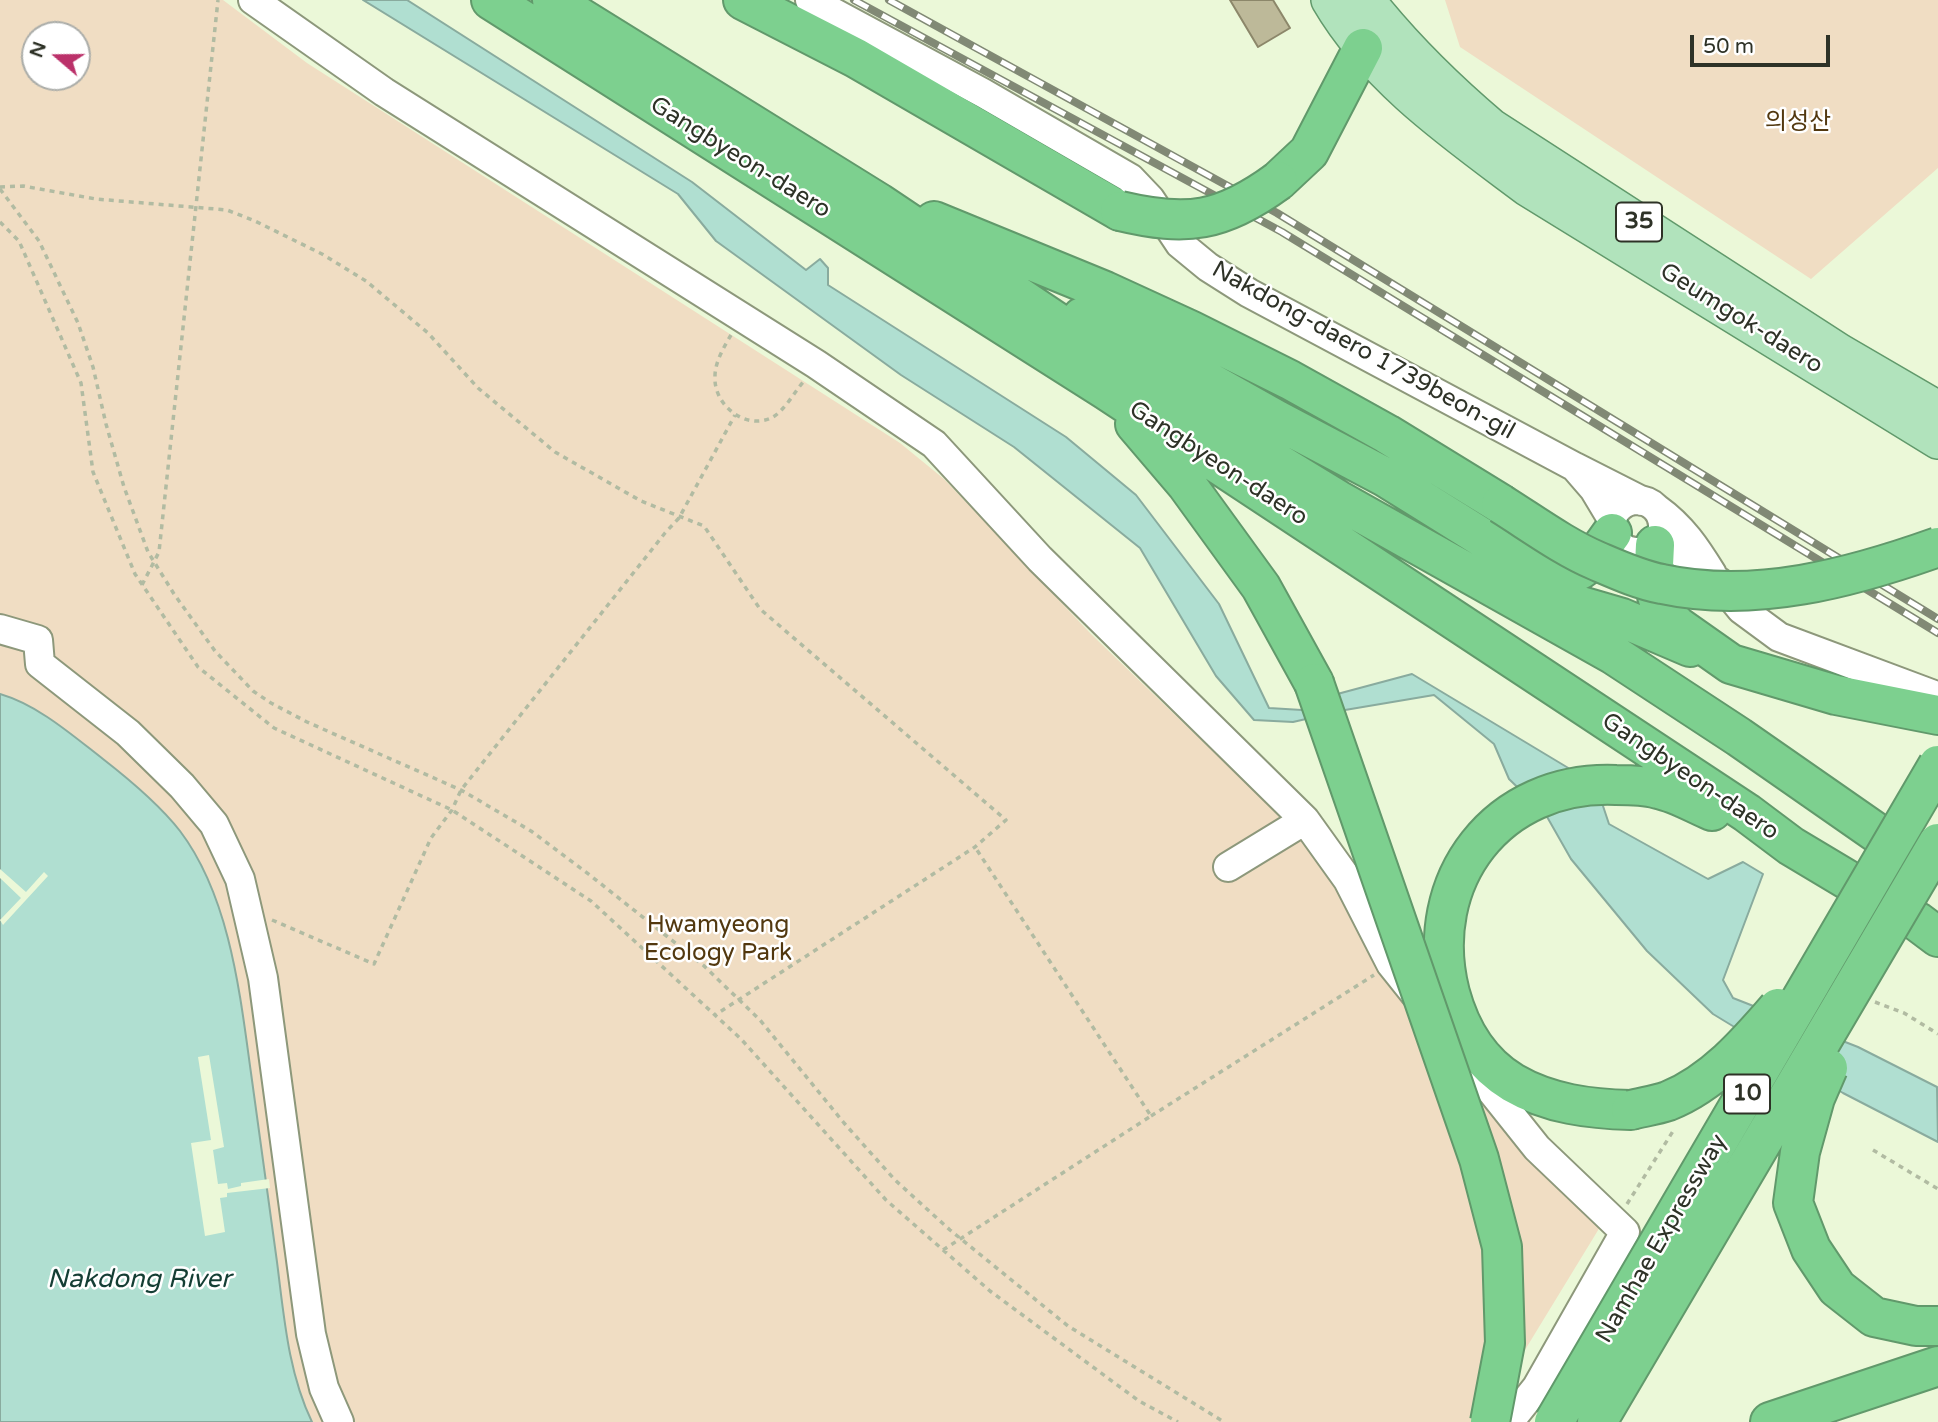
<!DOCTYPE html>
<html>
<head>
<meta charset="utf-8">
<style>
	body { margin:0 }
	#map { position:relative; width:1938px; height:1422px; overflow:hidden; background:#ebf8d8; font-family:"Varela Round",sans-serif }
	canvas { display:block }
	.north { position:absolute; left:21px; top:21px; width:70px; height:70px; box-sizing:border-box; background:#fff; border:2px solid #abada9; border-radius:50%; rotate:290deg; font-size:19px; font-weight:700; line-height:28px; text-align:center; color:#2e3227 }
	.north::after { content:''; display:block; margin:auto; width:24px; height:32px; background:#bb316a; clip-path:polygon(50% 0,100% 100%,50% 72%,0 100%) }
	.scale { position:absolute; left:1690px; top:35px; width:140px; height:32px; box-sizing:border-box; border:4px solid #2e3227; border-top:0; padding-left:9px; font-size:21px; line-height:24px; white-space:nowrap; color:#2e3227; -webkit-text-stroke:5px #fff; paint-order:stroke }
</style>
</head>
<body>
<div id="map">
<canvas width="1938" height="1422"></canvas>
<div class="north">N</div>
<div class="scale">50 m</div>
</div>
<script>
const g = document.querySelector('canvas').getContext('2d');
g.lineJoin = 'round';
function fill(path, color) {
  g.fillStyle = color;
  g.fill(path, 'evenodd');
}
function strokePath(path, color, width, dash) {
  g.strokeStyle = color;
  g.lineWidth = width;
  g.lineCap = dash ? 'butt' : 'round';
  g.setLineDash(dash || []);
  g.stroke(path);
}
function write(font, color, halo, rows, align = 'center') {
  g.font = font + ' "Varela Round","Noto Sans KR",sans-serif';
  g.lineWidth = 5;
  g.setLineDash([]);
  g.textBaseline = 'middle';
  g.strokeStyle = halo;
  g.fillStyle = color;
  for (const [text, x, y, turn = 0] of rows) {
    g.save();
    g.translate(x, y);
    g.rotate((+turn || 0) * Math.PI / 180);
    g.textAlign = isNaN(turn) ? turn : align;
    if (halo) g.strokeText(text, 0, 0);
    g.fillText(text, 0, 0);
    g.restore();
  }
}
fill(new Path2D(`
	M 0,0 L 223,0 L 307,63 L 900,443 L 944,479 L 1091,634 L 1281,817 L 1345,889 L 1600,1227 L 1481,1422 L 312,1422 L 303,1403 L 288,1347 L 241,999 L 218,908 L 109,764 L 64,729 L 13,698 L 0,694 ZM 35,35 L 77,35 L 77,77 L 35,77 Z
	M 1445,0 L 1938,0 L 1938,168 L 1811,279 L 1460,47 Z`), '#f0ddc3');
const water = new Path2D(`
	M 363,0 L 407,0 L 692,182 L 806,270 L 820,259 L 828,268 L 828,285 L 1066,437 L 1136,495 L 1219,604 L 1269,708 L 1302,710 L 1341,693 L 1412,674 L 1575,772 L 1600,797 L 1609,824 L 1708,879 L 1743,862 L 1763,874 L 1723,980 L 1733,998 L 1858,1047 L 1937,1087 L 1938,1142 L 1843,1093 L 1713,1014 L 1647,951 L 1571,859 L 1546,815 L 1509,779 L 1494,744 L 1434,695 L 1345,710 L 1293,722 L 1254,720 L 1216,676 L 1140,548 L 1014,447 L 901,375 L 716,241 L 678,194 Z
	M 0,694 C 38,705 72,735 103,759 C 130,780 159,804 180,831 C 230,897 240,994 251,1073 C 260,1136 268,1199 277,1262 C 284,1316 288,1372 312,1422 L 0,1422 Z`);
fill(water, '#b0dfd1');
strokePath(water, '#89ab9e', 2);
fill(new Path2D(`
	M 0,869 L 26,892 L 44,872 L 48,876 L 3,925 L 0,920 L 21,898 L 0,878 Z
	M 209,1055 L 224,1147 L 213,1150 L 218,1184 L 227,1183 L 228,1189 L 241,1186 L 241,1183 L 269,1179 L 270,1188 L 227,1193 L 227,1197 L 220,1198 L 225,1232 L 205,1236 L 191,1143 L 211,1140 L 198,1057 Z`), '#ebf8d8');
const building = new Path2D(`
	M 1230,0 L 1273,0 L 1290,28 L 1258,47 Z`);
fill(building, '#bdb999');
strokePath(building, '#8c876a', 2);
const minor = new Path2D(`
	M 253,0 L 384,92 L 816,364 L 934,444 L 1040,559 L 1305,820 L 1348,880 L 1391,964 L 1415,994
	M 810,0 L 983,93 L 1130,178 L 1150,199 L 1180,244 L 1208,267 L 1249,293 L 1575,467
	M1611 526a26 26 0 1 1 52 0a26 26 0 1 1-52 0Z
	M 1657,509 C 1682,527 1696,548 1712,574 L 1684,554 L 1658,542
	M 1612,519 L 1594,489 L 1575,467 L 1642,501
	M 1719,582 L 1741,609 L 1779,637 L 1934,695 L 1938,699
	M 0,629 L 38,640 L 40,664 L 128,733 L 182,786 L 214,824 L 240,879 L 263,978 L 311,1334 L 324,1388 L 339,1422
	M 1228,867 L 1305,820
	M 1470,1064 L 1537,1148 L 1625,1232 L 1537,1387 L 1509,1422`);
const major = new Path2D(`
	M 1329,0 C 1375,79 1455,134 1527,188 L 1938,441
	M 1367,0 C 1405,48 1446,88 1492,127 L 1840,352 L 1938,409`);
const highway = new Path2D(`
	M 491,0 L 1106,390 L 1747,813 L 1791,846 L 1918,922 L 1938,937
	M 552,0 L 879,203 L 1161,392 L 1338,500 L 1614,655 L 1739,737 L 1920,863
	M 743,0 L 856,58 L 1120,211
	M 1278,181 L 1309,152 L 1363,48
	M 934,221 L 1105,291 L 1190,330 L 1290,380 L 1387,434 L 1501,504
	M 1082,317 L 1147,347 L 1277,420 L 1385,477 L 1539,573 C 1580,583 1590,563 1612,533
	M 1135,424 L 1187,485 L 1261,587 L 1314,683
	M 1655,545 L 1654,565 L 1657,596 L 1663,611 L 1677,626 L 1731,664 L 1836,695 L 1938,715
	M 1536,593 L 1622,618 L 1690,647
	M 1631,1110 C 1590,1109 1549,1104 1513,1083 C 1480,1063 1460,1030 1450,993 C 1421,880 1498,780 1616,785 C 1629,785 1645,785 1658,789 C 1677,793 1695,804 1712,811
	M 1770,1422 L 1938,1366`);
strokePath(minor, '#8d987b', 32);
strokePath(major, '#61996b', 38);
strokePath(highway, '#61996b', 42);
strokePath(new Path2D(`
	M 0,187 L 23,186 L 96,199 L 227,210 L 255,221 L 322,254 L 366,281 L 428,333 L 478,388 L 555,452 L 641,501 L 704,526 L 760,609 L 1006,820 L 975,847 L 715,1015
	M 0,189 L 39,241 L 78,323 L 93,367 L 106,424 L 124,487 L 148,552 L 174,594 L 215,651 L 253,691 L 271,703 L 307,722 L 461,790 L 531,831 L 591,876 L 703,965 L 760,1020 L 844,1123 L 895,1180 L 950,1230 L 1068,1326 L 1224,1422
	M 0,222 L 19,241 L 81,383 L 93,472 L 135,574 L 198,667 L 274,728 L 452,810 L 591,901 L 741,1039 L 886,1200 L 990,1291 L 1139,1401 L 1178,1422
	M 731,335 C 724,347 715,362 715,376 C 713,404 744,430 771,418 C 784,412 795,391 804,381
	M 142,585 L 159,552 L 218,0
	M 272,920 L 374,964 L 431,838 L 452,810 L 461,790 L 665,533 L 679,518 L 735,415
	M 1875,1002 L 1904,1013 L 1938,1034
	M 1151,1116 L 1374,975
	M 1873,1150 L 1938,1189
	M 1627,1204 L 1675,1128
	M 943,1250 L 1151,1116 L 975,847`), '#b1bba2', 3.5, [5, 5]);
strokePath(minor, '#fff', 28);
strokePath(major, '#b1e3bc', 35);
strokePath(highway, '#7dd08f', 38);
const rail = new Path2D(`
	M 854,0 L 1282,232 L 1938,633
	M 889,0 L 1277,213 L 1938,619`);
strokePath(rail, '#818975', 8);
strokePath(rail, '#fff', 5, [16]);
const highwayBridge = new Path2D(`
	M 1120,211 C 1187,227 1222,222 1278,181
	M 1501,504 C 1533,524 1564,547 1597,561 C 1618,570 1640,580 1662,584 C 1755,604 1851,578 1938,547
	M 1314,683 L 1479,1159 L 1502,1247 L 1505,1343 L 1490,1422
	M 1828,1068 L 1815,1098 L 1800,1152 L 1793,1203 L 1811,1249 L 1837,1288 L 1874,1317 L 1916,1326 L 1938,1326
	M 1631,1110 C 1643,1107 1656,1105 1668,1101 C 1713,1083 1747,1044 1778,1008
	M 1554,1422 L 1938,765
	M 1597,1422 L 1938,843`);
strokePath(highwayBridge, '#61996b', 42, []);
strokePath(highwayBridge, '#7dd08f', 38);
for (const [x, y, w] of [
	[1639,222,46],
	[1747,1094,46]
]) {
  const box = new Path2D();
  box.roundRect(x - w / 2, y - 19.5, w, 39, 5);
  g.fillStyle = '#fff';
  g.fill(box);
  strokePath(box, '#2e3227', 2);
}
write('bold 23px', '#2e3227', null, [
	["35",1639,222],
	["10",1747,1094]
]);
write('24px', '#52380f', '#fff', [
	["의성산",1798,123],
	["Hwamyeong",718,926],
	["Ecology Park",718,954]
]);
write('24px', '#2e3227', '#fff', [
	["Gangbyeon-daero",740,158,32],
	["Geumgok-daero",1741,319,32],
	["Nakdong-daero 1739beon-gil",1363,351,29],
	["Gangbyeon-daero",1218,464,33],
	["Gangbyeon-daero",1690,777,34],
	["Namhae Expressway",1662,1239,-60]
]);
write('italic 26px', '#143e34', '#fff', [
	["Nakdong River",139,1280]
]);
</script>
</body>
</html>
